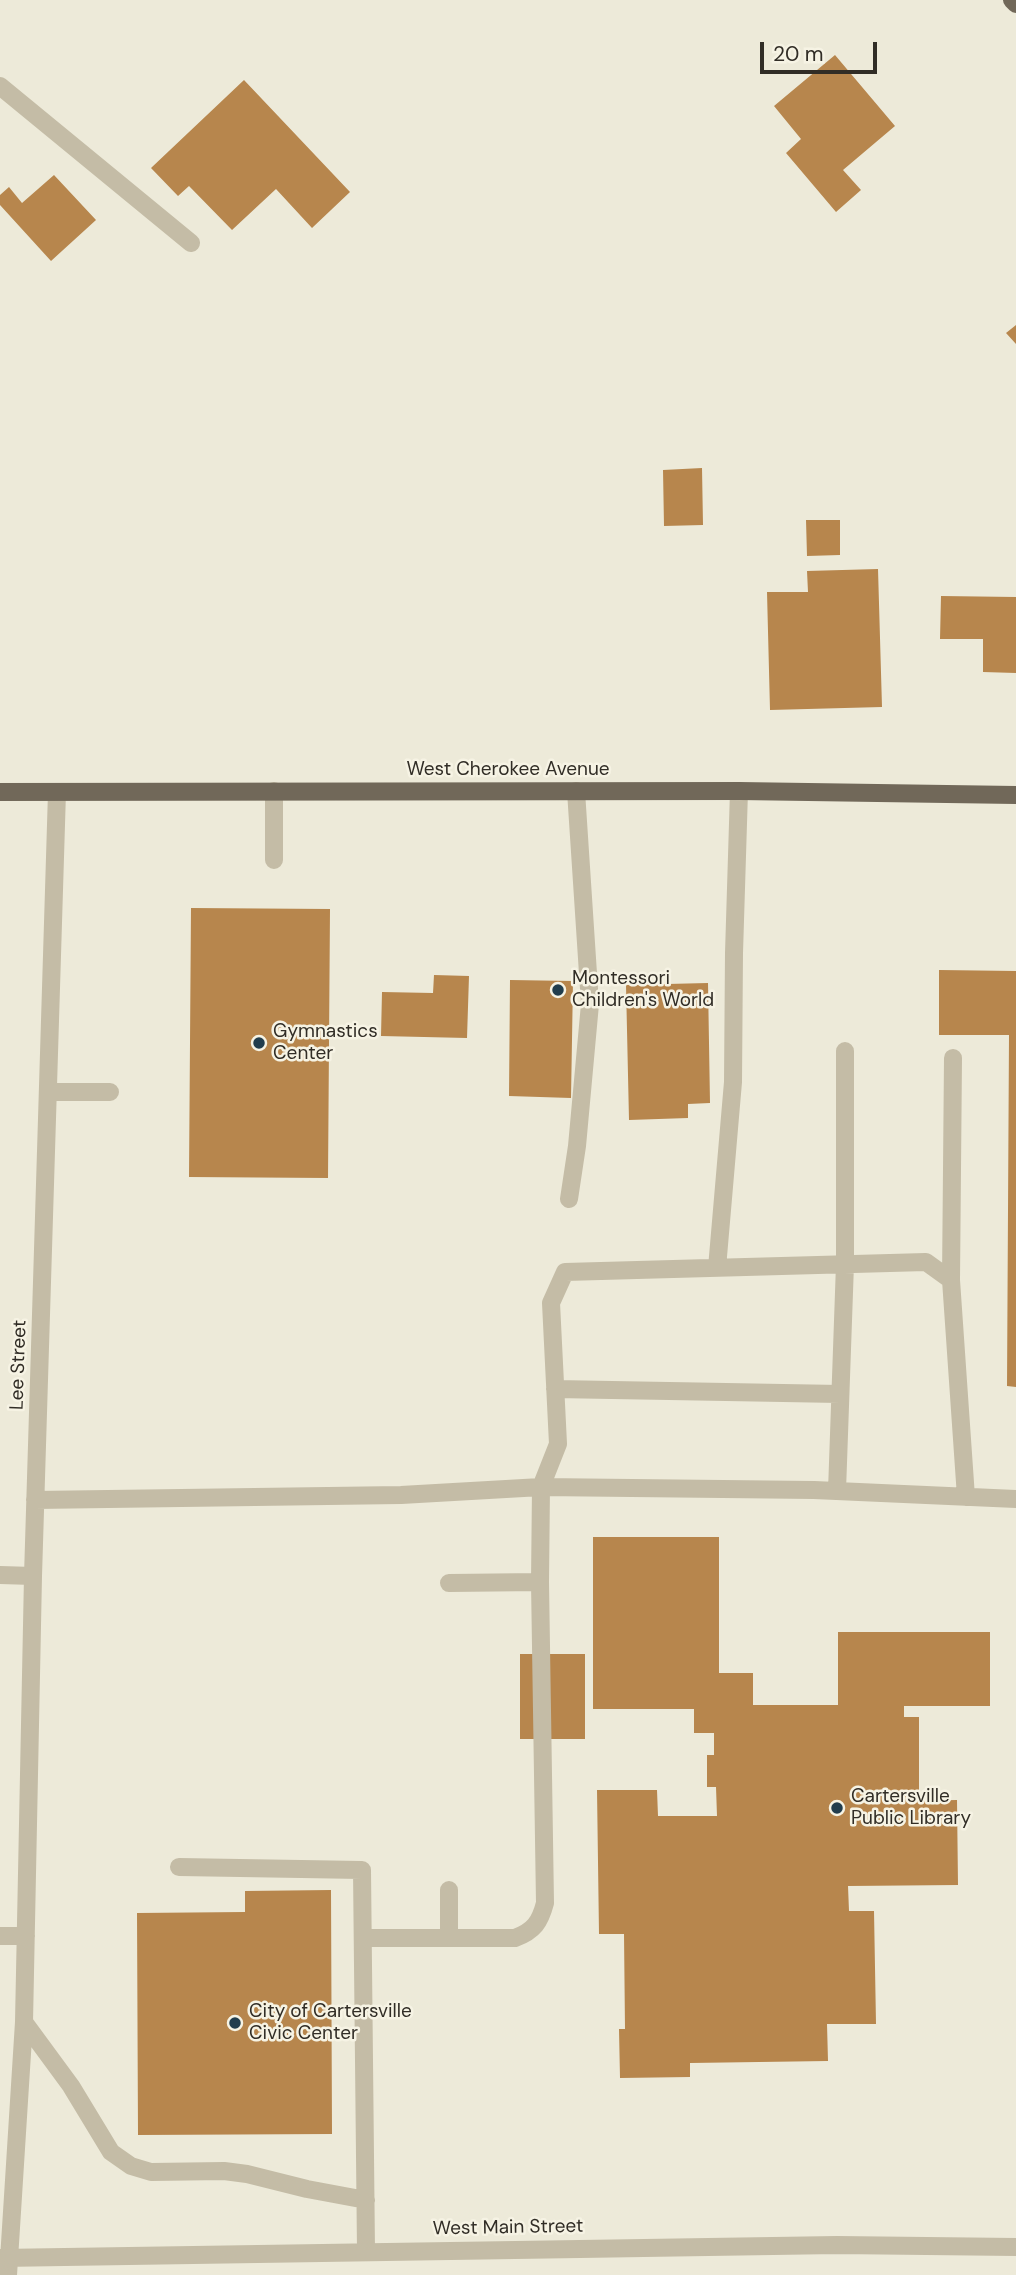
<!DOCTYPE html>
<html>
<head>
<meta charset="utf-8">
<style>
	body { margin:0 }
	#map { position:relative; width:1016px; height:2275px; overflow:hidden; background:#edead9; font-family:"DM Sans",sans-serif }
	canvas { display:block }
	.scale { position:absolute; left:760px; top:42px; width:117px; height:32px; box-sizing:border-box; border:4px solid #312d26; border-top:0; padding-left:9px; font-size:21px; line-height:24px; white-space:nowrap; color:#312d26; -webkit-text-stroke:5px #f6f3e4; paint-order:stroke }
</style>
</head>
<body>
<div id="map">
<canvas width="1016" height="2275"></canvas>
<div class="scale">20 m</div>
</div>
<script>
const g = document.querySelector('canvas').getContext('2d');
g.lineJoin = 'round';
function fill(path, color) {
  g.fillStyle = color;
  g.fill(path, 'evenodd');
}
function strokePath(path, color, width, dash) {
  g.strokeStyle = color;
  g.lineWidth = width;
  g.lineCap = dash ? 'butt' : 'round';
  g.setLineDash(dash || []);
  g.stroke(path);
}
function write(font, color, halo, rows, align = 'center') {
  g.font = font + ' "DM Sans",sans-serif';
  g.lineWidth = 5;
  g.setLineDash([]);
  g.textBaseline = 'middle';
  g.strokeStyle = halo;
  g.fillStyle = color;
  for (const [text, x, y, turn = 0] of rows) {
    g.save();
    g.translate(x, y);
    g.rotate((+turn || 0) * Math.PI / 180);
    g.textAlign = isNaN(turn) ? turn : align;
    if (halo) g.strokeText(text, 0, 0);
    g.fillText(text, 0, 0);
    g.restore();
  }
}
fill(new Path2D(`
	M 835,55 L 895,126 L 843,170 L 861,190 L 836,212 L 786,153 L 801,139 L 774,106 Z
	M 244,80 L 350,192 L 312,228 L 276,189 L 232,230 L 189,186 L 178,196 L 151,168 Z
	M 54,175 L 96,220 L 51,261 L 0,205 L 0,195 L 9,187 L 22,203 Z
	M 1016,325 L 1016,344 L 1006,333 Z
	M 702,468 L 703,525 L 664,526 L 663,470 Z
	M 806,520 L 840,520 L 840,555 L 807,556 Z
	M 878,569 L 882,707 L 770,710 L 767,592 L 808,592 L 807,571 Z
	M 941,596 L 1016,597 L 1016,673 L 983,672 L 983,639 L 940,639 Z
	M 191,908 L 330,909 L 328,1178 L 189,1177 Z
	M 939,970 L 1016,971 L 1016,1387 L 1007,1386 L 1009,1035 L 939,1035 Z
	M 434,975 L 469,976 L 467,1038 L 381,1036 L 382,992 L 433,993 Z
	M 510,980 L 573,981 L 571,1098 L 509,1096 Z
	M 708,983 L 710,1103 L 688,1104 L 688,1118 L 629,1120 L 626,985 Z
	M 593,1537 L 719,1537 L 719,1673 L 753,1673 L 753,1705 L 838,1705 L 838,1632 L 990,1632 L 990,1706 L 904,1706 L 904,1717 L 919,1717 L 919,1799 L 909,1801 L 957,1800 L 958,1885 L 848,1886 L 849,1911 L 874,1911 L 876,2024 L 827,2024 L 828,2061 L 690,2063 L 690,2077 L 620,2078 L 619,2029 L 625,2029 L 624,1934 L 599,1934 L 597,1790 L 657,1790 L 658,1816 L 717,1816 L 716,1787 L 707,1787 L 707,1755 L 714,1755 L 714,1733 L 694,1733 L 694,1709 L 593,1709 Z
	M 520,1654 L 585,1654 L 585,1739 L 520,1739 Z
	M 331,1890 L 332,2134 L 138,2135 L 137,1913 L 245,1912 L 245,1891 Z`), '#b7864d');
strokePath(new Path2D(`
	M 0,86 L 191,243
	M 274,791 L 274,860
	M 48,1092 L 110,1092
	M 569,1199 L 577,1146 L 590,1004 L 576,791
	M 717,1268 L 733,1082 L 734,953 L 739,791
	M 951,1280 L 953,1058
	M 555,1389 L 840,1394
	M 837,1491 L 845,1264 L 845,1051
	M 35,1500 L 401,1495 L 541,1487 L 814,1490 L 1016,1499
	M 0,1575 L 33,1576
	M 449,1583 L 540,1582 L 541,1487 L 558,1444 L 551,1303 L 565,1272 L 926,1262 L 951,1280 L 966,1497
	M 179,1867 L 362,1870 L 366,2251
	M 449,1890 L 449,1938
	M 0,1936 L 26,1936
	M 363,1938 L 515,1938 C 534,1931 540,1922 545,1903 L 540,1582
	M 24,2022 L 71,2086 L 111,2152 L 131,2166 L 151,2172 L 224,2171 L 247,2174 L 307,2189 L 366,2200
	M 0,2258 L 837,2245 L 1016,2247
	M 8,2275 L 24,2022 L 33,1576 L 57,792`), '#c4bca6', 18);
strokePath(new Path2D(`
	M 1012,0 L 1016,4
	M 0,792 L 739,791 L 1016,795`), '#716859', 18);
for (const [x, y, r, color] of [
	[558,990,7,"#213d4d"],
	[259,1043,7,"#213d4d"],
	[837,1808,7,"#213d4d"],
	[235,2023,7,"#213d4d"]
]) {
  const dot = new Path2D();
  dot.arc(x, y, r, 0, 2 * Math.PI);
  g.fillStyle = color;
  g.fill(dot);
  strokePath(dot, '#f6f3e4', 2.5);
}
write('19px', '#312d26', '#f6f3e4', [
	["West Cherokee Avenue",508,770],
	["Lee Street",19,1365,-88],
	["West Main Street",508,2228,-1]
]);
write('19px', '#312d26', '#f6f3e4', [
	["Montessori",572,979],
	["Children's World",572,1001],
	["Gymnastics",273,1032],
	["Center",273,1054],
	["Cartersville",851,1797],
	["Public Library",851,1819],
	["City of Cartersville",249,2012],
	["Civic Center",249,2034]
], 'left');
</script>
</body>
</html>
